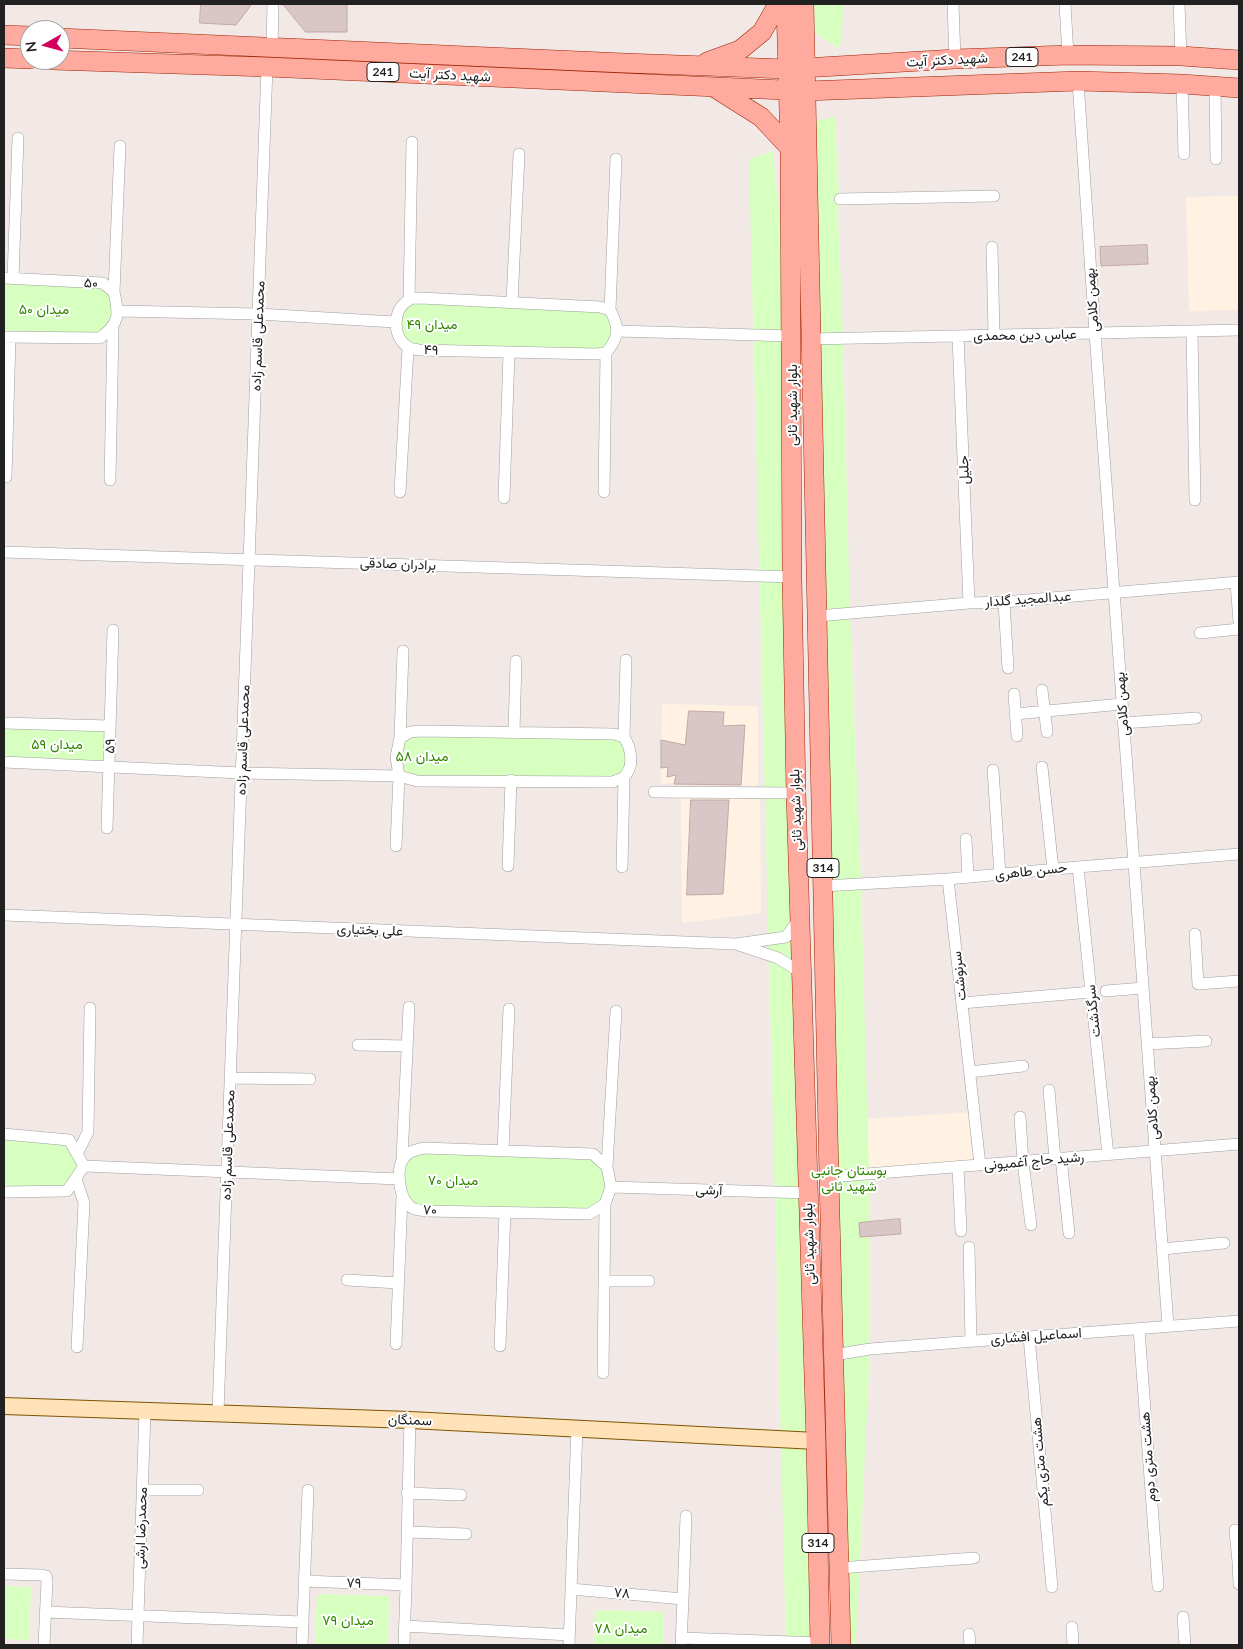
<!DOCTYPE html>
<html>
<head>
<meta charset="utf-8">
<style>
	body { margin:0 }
	#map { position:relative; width:1243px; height:1649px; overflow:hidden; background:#f2e9e6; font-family:Lato,sans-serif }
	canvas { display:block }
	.frame { position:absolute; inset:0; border:5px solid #212121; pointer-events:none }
	.north { position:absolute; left:20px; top:20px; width:50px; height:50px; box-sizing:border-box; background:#fff; border:1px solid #a6a6a6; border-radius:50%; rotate:263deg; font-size:14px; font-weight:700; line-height:20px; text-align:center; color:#212121 }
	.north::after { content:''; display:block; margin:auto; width:18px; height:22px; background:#d1005e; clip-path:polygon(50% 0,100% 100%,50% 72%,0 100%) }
</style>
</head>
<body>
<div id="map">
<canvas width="1243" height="1649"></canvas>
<div class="frame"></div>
<div class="north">N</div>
</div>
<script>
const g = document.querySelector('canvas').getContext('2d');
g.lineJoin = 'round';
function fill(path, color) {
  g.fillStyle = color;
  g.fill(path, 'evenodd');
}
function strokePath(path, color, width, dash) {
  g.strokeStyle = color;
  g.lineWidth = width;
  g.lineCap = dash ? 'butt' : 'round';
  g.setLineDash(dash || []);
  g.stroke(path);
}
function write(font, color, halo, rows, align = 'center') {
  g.font = font + ' Lato,Vazirmatn,sans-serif';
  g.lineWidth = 4;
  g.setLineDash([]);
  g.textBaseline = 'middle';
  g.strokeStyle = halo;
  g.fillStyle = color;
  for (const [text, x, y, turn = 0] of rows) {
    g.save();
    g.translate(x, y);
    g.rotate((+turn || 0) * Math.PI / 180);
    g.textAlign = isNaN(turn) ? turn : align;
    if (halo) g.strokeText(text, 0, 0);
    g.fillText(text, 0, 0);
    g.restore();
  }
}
fill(new Path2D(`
	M 1239,196 L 1239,310 L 1189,311 L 1186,197 Z
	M 662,704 L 758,706 L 758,786 L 661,783 Z
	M 681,794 L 760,799 L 761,913 L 682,923 Z
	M 974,1112 L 980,1165 L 869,1174 L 867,1119 Z`), '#fff2e2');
fill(new Path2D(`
	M 814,4 L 844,4 L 840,49 L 815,33 Z
	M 835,117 L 839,196 L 838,216 L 843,339 L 850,613 L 861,883 L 869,1174 L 870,1349 L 856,1645 L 841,1645 L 807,123 Z
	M 773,151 L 791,336 L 820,1645 L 786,1645 L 749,159 Z
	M 4,278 L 103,283 L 119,311 L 100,338 L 4,337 Z
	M 409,299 L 600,307 L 615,319 L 606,353 L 429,350 L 399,338 L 401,307 Z
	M 4,723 L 110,726 L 109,766 L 4,762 Z
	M 410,732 L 614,734 L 629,746 L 624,778 L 399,776 L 400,738 Z
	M 4,1134 L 69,1140 L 84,1166 L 67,1191 L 4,1192 Z
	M 410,1152 L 593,1154 L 607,1167 L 605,1204 L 589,1214 L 426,1211 L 402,1197 L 402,1159 Z
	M 4,1586 L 31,1587 L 29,1640 L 4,1639 Z
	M 317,1594 L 389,1596 L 388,1645 L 315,1645 Z
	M 595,1610 L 663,1612 L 663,1645 L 594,1645 Z`), '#d7ffc0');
const building = new Path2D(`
	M 201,4 L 252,4 L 236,25 L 200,23 Z
	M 283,4 L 347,4 L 347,32 L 306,32 Z
	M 1147,245 L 1148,264 L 1101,266 L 1100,247 Z
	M 689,711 L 724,712 L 723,726 L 745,725 L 741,785 L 674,784 L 676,775 L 667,777 L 668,767 L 661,768 L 661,740 L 685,745 Z
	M 691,800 L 729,800 L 723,894 L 687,895 Z
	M 900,1219 L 901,1234 L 860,1237 L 859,1223 Z`);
fill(building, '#d9c6c6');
strokePath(building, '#c5a7a7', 1);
const street = new Path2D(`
	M 953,4 L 955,59
	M 1065,4 L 1068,55
	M 1179,4 L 1181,56
	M 272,48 L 273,4
	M 1078,81 L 1095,333 L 1168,1326
	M 1182,84 L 1184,154
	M 1215,86 L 1216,159
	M 840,199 L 994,196
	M 992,247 L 994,336
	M 4,278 L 103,283 L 114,292
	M 13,278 L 18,138
	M 420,298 L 600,307 L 610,310 C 620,328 619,337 606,353 L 596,354 L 419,350 C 415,349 410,349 408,347 C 392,337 392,309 409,300 C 411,298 417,298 420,298 Z
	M 409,299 L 412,142
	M 512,302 L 519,154
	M 610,310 L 616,159
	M 119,311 L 258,314 L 395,322
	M 618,331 L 791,336
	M 1192,331 L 1195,500
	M 958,336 L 969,603
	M 4,337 L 100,338 C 120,323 119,315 114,292 L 120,146
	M 811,339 L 1239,330
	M 6,477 L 10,338
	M 110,480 L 113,329
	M 400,492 L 408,348
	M 604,492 L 606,353
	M 504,498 L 509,353
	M 4,552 L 792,577
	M 1236,582 L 1239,622
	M 1004,602 L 1008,668
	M 817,616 L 969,603 L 1004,602 L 1239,582
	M 1200,633 L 1239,629
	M 1042,690 L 1047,732
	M 1014,694 L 1017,736
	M 1015,714 L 1122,704
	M 4,723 L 110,726
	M 1123,723 L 1196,718
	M 421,731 L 614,734 L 624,737 C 631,748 635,766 624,777 C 622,779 616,780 613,782 L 417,781 L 399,776 L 396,757 L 400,738 L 410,732 Z
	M 514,732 L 516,661
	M 624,737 L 626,660
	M 400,738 L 403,651
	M 4,762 L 241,773 L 399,776 L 396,846
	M 1042,767 L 1053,869
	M 993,770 L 1000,875
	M 654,792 L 796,793
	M 107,828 L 113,630
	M 966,839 L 968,877
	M 508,866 L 511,780
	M 622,867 L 624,778
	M 1078,867 L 1108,1155
	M 948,879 L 980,1165
	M 823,886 L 948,879 L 1078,867 L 1239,854
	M 4,915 L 736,944
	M 800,918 L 786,937 L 736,944 L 778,958 L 802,973
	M 1195,934 L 1198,984 L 1239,981
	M 1106,991 L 1143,988
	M 962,1003 L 1091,992
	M 1147,1044 L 1206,1041
	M 358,1045 L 407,1046
	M 970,1072 L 1023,1066
	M 230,1078 L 310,1079
	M 1049,1090 L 1055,1159
	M 1020,1117 L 1023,1162 L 1031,1225
	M 4,1134 L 69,1140 L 84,1166 L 67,1191 L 4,1192
	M 424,1148 L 593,1154 L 607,1167 L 611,1187 L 605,1204 L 589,1214 L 426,1211 C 422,1210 414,1210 411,1207 C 399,1199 396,1170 403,1159 C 408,1151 416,1150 424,1148 Z
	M 503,1150 L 509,1009
	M 77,1154 L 88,1132 L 90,1008
	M 1061,1158 L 1069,1233
	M 402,1159 L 409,1007
	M 84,1166 L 399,1179
	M 607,1167 L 616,1011
	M 958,1167 L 961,1231
	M 829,1177 L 1239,1144
	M 76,1179 L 84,1203 L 77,1347
	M 611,1187 L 808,1193
	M 969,1247 L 971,1341
	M 1162,1249 L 1224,1243
	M 347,1280 L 398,1283
	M 605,1281 L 649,1281
	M 1139,1329 L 1158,1586
	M 1029,1337 L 1052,1587
	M 396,1344 L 402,1197
	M 500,1346 L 505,1212
	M 834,1355 L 870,1349 L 1239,1321
	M 603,1373 L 605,1204
	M 218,1413 L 267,67
	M 142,1490 L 198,1490
	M 407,1493 L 461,1495
	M 1235,1530 L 1238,1562 L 1239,1562
	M 408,1532 L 466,1534
	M 1238,1562 L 1239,1584
	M 839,1568 L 974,1558
	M 4,1574 L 42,1575 L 46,1576 L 47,1581 L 44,1645
	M 304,1581 L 406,1585 L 404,1645
	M 406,1585 L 410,1420
	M 571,1589 L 683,1599 L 681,1645
	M 683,1599 L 686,1516
	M 45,1612 L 303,1622
	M 1183,1617 L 1185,1645
	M 405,1626 L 569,1635
	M 1072,1627 L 1073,1645
	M 969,1634 L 970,1645
	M 681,1638 L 820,1643
	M 137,1645 L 145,1411
	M 302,1645 L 308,1490
	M 569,1645 L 577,1428`);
const secondary = new Path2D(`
	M 4,1406 L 410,1420 L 816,1441`);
const primary = new Path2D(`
	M 786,4 L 790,148 L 792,577 L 796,793 L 816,1441 L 820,1645
	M 804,4 L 829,1177 L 841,1645
	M 4,35 L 30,36
	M 60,38 L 625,63 L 787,69 L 955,59 L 1068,55 L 1181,56 L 1239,60
	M 4,58 L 30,59
	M 52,60 L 267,67 L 806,91 L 1078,81 L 1182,84 L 1239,88
	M 707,62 L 740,50 L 762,32 L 778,4
	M 715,88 L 761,117 L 790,148`);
strokePath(street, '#9e9e9e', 12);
strokePath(secondary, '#7f5400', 18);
strokePath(primary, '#9d2200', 20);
strokePath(street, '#fff', 11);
strokePath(secondary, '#ffe2b7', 16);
strokePath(primary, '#ffaa9e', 19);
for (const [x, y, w] of [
	[1022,57,32],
	[383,72,32],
	[823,868,32],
	[818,1543,32]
]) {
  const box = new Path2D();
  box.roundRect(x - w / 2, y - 9.5, w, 19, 4);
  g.fillStyle = '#fff';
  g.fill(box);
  strokePath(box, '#212121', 1);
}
write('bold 12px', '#212121', null, [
	["241",1022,57],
	["241",383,72],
	["314",823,868],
	["314",818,1543]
]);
write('14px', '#212121', '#fff', [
	["شهید دکتر آیت",947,60,-3],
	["شهید دکتر آیت",450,75,3],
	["۵۰",91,283,5],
	["بهمن کلامی",1092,300,-94],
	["عباس دین محمدی",1025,335,-1],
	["محمدعلی قاسم زاده",258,336,-88],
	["۴۹",431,350,3],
	["بلوار شهید ثانی",792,405,-90],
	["جلیل",964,470,-92],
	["برادران صادقی",398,564,2],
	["عبدالمجید گلدار",1028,599,-4],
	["بهمن کلامی",1122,704,-94],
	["محمدعلی قاسم زاده",243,740,-88],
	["۵۹",110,746,-88],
	["بلوار شهید ثانی",796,810,-92],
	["حسن طاهری",1031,871,-6],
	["علی بختیاری",370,930,2],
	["سرنوشت",959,976,-96],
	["سرگذشت",1093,1011,-96],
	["بهمن کلامی",1152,1108,-94],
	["محمدعلی قاسم زاده",228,1145,-88],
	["رشید حاج آغمیونی",1034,1161,-5],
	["آرشی",709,1190,2],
	["۷۰",430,1210,5],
	["بلوار شهید ثانی",809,1244,-92],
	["اسماعیل افشاری",1036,1336,-4],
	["سمنگان",410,1420,2],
	["هشت متری دوم",1148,1457,-94],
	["هشت متری یکم",1040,1462,-95],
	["محمدرضا ارشی",141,1528,-88],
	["۷۹",354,1583,2],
	["۷۸",622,1593,5]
]);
write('14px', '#328701', '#fff', [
	["میدان ۵۰",44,309],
	["میدان ۴۹",432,324],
	["میدان ۵۹",57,744],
	["میدان ۵۸",422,756],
	["بوستان جانبی",849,1170],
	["شهید ثانی",849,1186],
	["میدان ۷۰",453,1180],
	["میدان ۷۹",348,1620],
	["میدان ۷۸",621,1628]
]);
</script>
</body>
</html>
